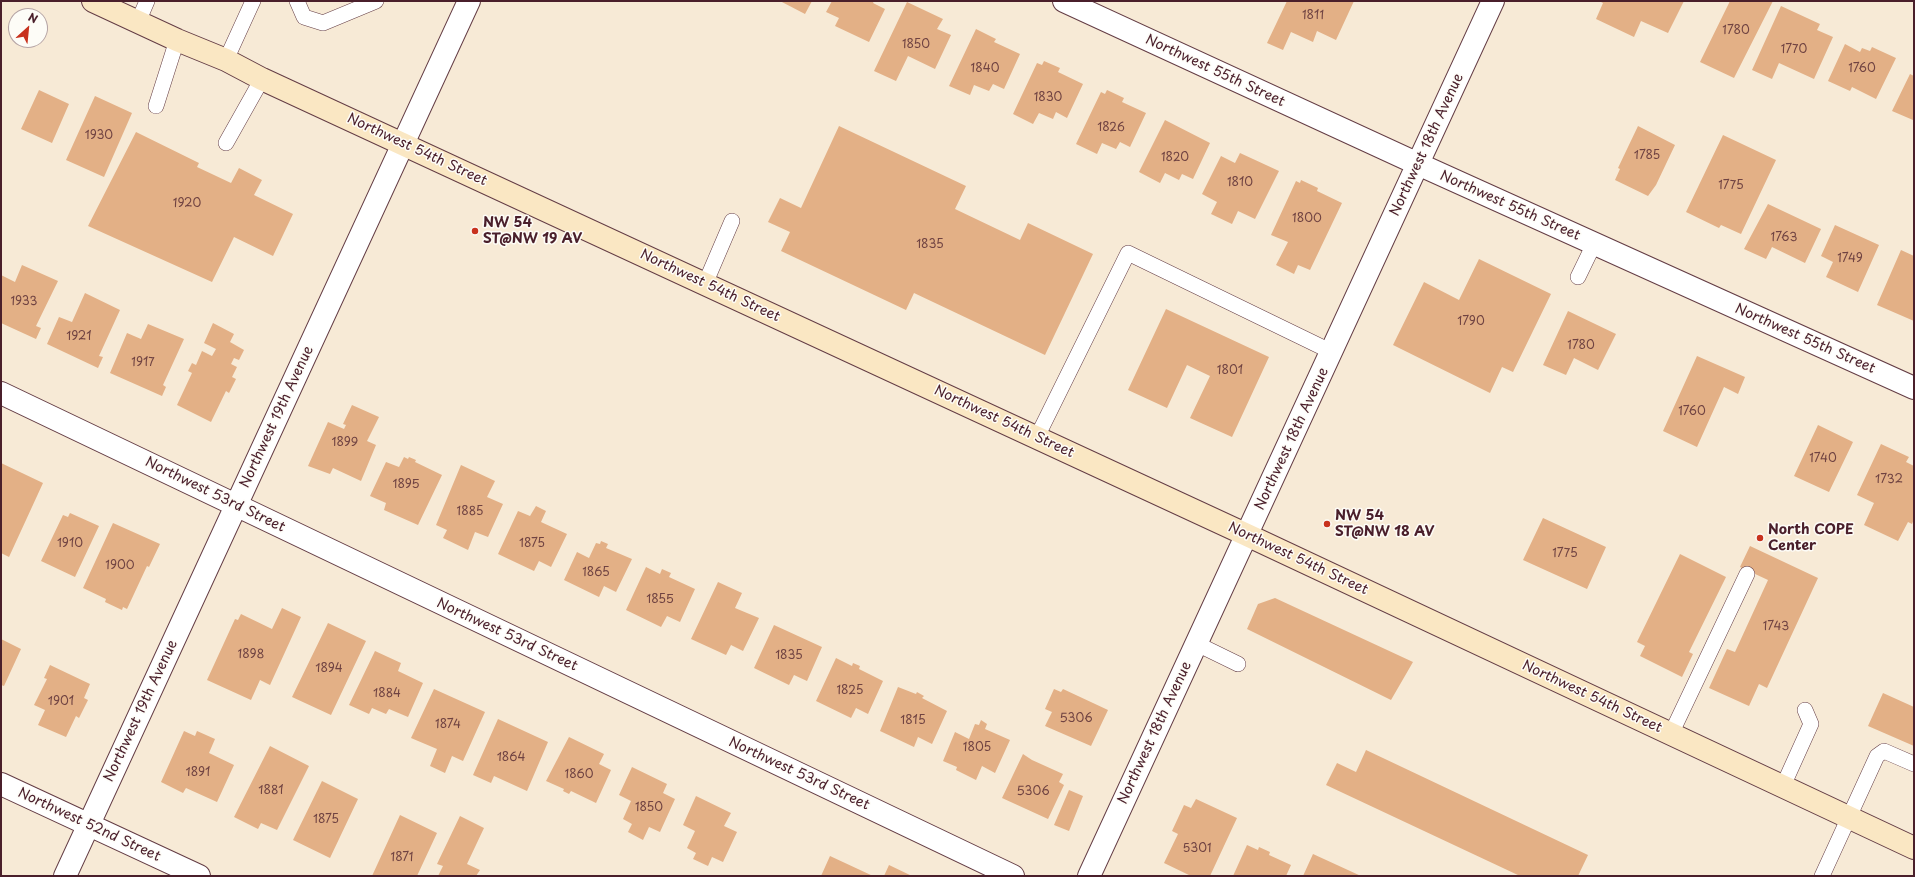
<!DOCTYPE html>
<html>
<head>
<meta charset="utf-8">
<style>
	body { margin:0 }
	#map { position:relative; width:1915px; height:877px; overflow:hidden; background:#f7ead6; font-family:"Playpen Sans",sans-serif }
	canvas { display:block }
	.frame { position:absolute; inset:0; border:2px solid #4a1f2b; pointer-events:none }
	.north { position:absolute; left:8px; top:8px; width:40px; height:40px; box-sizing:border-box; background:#fdfcf7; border:1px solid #b5a4a5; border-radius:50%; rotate:27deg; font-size:11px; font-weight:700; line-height:16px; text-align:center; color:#4a1f2b }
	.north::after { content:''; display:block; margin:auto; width:14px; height:18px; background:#c8321e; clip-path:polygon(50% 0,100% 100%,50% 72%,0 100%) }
</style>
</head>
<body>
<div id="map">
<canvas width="1915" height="877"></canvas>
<div class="frame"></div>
<div class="north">N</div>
</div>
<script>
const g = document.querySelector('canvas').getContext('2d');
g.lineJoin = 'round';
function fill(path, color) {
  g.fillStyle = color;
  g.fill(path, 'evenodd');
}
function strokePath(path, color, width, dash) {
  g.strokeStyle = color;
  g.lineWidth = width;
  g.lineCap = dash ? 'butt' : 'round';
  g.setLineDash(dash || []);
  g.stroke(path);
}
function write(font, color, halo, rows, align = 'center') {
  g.font = font + ' "Playpen Sans",sans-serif';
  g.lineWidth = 3;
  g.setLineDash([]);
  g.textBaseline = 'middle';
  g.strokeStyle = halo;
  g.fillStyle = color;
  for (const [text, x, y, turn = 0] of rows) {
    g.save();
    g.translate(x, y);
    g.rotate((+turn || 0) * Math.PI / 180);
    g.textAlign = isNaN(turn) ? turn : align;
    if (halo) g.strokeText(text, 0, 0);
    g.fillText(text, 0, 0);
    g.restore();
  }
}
fill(new Path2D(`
	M 780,1 L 812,1 L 805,14 Z
	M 832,1 L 874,1 L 873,3 L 885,9 L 869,42 L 835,26 L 839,18 L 826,12 Z
	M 1287,1 L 1354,1 L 1336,40 L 1317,31 L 1313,42 L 1291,32 L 1283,50 L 1267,43 Z
	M 1599,1 L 1684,1 L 1668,33 L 1641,21 L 1634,37 L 1596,19 L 1603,3 Z
	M 1730,1 L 1773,1 L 1734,78 L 1700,62 Z
	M 907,2 L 943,19 L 937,29 L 951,35 L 935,69 L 908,56 L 896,81 L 874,71 Z
	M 1781,6 L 1820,24 L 1817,30 L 1833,37 L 1814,79 L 1779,63 L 1772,79 L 1752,70 Z
	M 976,29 L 996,39 L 994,42 L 1020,54 L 1004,89 L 993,84 L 989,91 L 974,85 L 970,95 L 949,86 Z
	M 1845,44 L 1860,52 L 1862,48 L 1870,51 L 1872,47 L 1896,58 L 1876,99 L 1852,87 L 1850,91 L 1828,81 Z
	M 1044,61 L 1060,68 L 1058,72 L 1083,84 L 1067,118 L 1056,112 L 1053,119 L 1039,113 L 1033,124 L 1013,114 L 1037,63 L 1042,65 Z
	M 1910,74 L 1914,76 L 1913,120 L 1892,111 Z
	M 39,90 L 69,104 L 52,143 L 21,129 Z
	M 1107,90 L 1124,98 L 1122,102 L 1146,113 L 1130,147 L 1120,142 L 1116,149 L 1102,143 L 1097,154 L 1076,144 L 1101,92 L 1105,94 Z
	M 95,96 L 132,113 L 104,177 L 66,160 Z
	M 1165,120 L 1210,143 L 1193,179 L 1182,174 L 1179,180 L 1165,173 L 1160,183 L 1139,172 Z
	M 839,126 L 966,186 L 955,209 L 1020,240 L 1028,223 L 1093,254 L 1045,355 L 914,293 L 906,310 L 781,251 L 790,232 L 768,222 L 780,198 L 801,208 Z
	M 1638,126 L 1675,145 L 1656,185 L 1648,196 L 1615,180 L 1620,169 L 1618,168 Z
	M 136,132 L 199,163 L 197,167 L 231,183 L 239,168 L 262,180 L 254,195 L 293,214 L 273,256 L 234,237 L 212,282 L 88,226 Z
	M 1723,135 L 1776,160 L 1741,234 L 1721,225 L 1719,228 L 1686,212 Z
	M 1240,153 L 1279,171 L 1255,219 L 1238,211 L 1232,224 L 1211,214 L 1217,202 L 1202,194 L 1221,156 L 1235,163 Z
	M 1301,180 L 1318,188 L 1317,191 L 1342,203 L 1310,270 L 1298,265 L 1294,274 L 1276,265 L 1288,242 L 1271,235 L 1296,181 L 1300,183 Z
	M 1768,204 L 1821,229 L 1805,263 L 1772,247 L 1766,259 L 1744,249 Z
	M 1835,225 L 1879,245 L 1858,292 L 1826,277 L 1833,262 L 1821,256 Z
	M 1901,250 L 1914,256 L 1914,321 L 1877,305 Z
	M 1479,259 L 1551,294 L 1513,372 L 1502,367 L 1490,393 L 1393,345 L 1424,282 L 1459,300 Z
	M 22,265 L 58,281 L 36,326 L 41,328 L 36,339 L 1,323 L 1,275 L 15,282 Z
	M 85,293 L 120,310 L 99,356 L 103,357 L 98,368 L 47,344 L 59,317 L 72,322 Z
	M 1166,309 L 1269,357 L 1232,437 L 1190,418 L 1210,376 L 1187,365 L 1167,408 L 1128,390 Z
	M 1568,311 L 1616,334 L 1598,370 L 1574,358 L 1566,375 L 1543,365 Z
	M 213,323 L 234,334 L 230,342 L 244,350 L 239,360 L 234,358 L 231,364 L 237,367 L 232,377 L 236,379 L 229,393 L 226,391 L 211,422 L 177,405 L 192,373 L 188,371 L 192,363 L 196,365 L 202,351 L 212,356 L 216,349 L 204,343 Z
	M 148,324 L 184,339 L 163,385 L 166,387 L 162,396 L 110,373 L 127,333 L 141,339 Z
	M 1697,356 L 1745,377 L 1738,394 L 1724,387 L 1697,447 L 1663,431 Z
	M 352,405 L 379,417 L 367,441 L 376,445 L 361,481 L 333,468 L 330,474 L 308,466 L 328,422 L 344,429 L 346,425 L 343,424 Z
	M 1818,425 L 1853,442 L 1829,492 L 1794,476 Z
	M 1881,444 L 1909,457 L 1906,462 L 1914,466 L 1914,519 L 1912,524 L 1908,522 L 1898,541 L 1864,525 L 1874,503 L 1857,495 Z
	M 404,457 L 408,459 L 409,457 L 416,460 L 415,462 L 442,475 L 418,525 L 384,510 L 386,503 L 370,496 L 386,462 L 399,467 Z
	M 1,463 L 43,483 L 9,557 L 1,553 Z
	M 461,465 L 495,481 L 487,497 L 503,504 L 488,537 L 475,532 L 468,550 L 443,538 L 447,530 L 436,525 Z
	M 536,506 L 546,511 L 541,522 L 567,534 L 551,567 L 539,561 L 534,571 L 498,554 L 518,511 L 530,516 Z
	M 70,513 L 99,526 L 75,577 L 41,561 L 63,515 L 68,517 Z
	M 1543,518 L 1606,547 L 1587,589 L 1523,560 Z
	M 113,523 L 160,544 L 149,567 L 147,566 L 127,609 L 123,607 L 122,610 L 105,602 L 106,599 L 83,588 Z
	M 601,541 L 608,544 L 606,548 L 632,559 L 616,592 L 604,586 L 599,597 L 564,580 L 577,552 L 589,558 L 596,543 L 600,544 Z
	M 1750,546 L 1818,578 L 1767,688 L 1759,684 L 1749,706 L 1709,688 L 1727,649 L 1735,652 L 1768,580 L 1740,567 Z
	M 1680,554 L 1726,577 L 1689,652 L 1693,654 L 1682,677 L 1640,656 L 1645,646 L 1637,642 Z
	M 646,567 L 660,574 L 662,569 L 671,573 L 669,577 L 695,589 L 680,622 L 667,616 L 661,627 L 626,610 Z
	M 718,582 L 742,593 L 735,608 L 759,618 L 743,651 L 731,645 L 726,655 L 691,639 Z
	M 1275,598 L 1413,662 L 1391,700 L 1247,629 L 1258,604 Z
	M 282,608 L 301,617 L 270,685 L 260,680 L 251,700 L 207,680 L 235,619 L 238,620 L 241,614 L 272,629 Z
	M 328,623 L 366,641 L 331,715 L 292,697 Z
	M 774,625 L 822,647 L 807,681 L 794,675 L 789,685 L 754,668 Z
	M 1,639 L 21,649 L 4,686 L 1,685 Z
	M 375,651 L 401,663 L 398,671 L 423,683 L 408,717 L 389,709 L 386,714 L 372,708 L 369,714 L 349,705 Z
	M 836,658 L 852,666 L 853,663 L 860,666 L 859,669 L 883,681 L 868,714 L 856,708 L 851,718 L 816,701 Z
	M 50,665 L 90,684 L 84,698 L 88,700 L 79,718 L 76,716 L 66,737 L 38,725 L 45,710 L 34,705 L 47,679 L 44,678 Z
	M 898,687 L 916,694 L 917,692 L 924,696 L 922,698 L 947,711 L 932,744 L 918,737 L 914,747 L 880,731 Z
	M 434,689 L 485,712 L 463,761 L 452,756 L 445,773 L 430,766 L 437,749 L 411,738 Z
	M 1054,689 L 1061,692 L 1063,689 L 1108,710 L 1091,746 L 1045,726 L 1052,712 L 1045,709 Z
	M 1883,693 L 1914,707 L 1914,746 L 1868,726 Z
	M 498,719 L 548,742 L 527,791 L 494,776 L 491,783 L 473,775 Z
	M 981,720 L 987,724 L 985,729 L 1010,740 L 995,773 L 982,766 L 976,780 L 956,770 L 957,767 L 943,761 L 955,732 L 969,739 L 975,724 L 979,725 Z
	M 184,731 L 195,736 L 197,731 L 215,739 L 209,753 L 234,765 L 217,802 L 186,788 L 183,793 L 161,782 Z
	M 569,737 L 604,754 L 599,764 L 611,770 L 596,803 L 571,791 L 569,794 L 563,791 L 564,789 L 546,781 Z
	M 270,746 L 309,766 L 277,830 L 261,823 L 258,829 L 234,817 Z
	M 1366,750 L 1588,855 L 1578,876 L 1520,876 L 1326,785 L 1337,763 L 1356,772 Z
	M 1023,754 L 1032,760 L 1063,774 L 1059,782 L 1064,785 L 1048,819 L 1002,798 Z
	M 632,767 L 667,784 L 663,793 L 675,799 L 660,832 L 649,827 L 643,840 L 628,832 L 632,824 L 623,819 L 631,801 L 619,795 Z
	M 322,781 L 358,799 L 330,858 L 293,840 Z
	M 1069,790 L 1083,796 L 1069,831 L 1054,825 Z
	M 696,796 L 731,813 L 724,826 L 737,832 L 723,862 L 712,857 L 708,866 L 693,859 L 696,853 L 687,848 L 695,831 L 683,825 Z
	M 1196,799 L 1237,818 L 1210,876 L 1191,876 L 1164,863 L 1178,834 L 1172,831 L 1184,805 L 1191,808 Z
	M 400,815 L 437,833 L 417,876 L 372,876 Z
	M 460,816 L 484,828 L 467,864 L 480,870 L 476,876 L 438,876 L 443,866 L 437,864 Z
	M 1247,845 L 1258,850 L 1259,847 L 1270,852 L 1269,855 L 1291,865 L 1286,876 L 1233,876 Z
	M 1313,854 L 1361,876 L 1303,876 Z
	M 830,856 L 873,876 L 821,876 Z
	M 889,865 L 912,876 L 884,876 Z`), '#e3b086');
const service = new Path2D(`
	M 297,1 L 304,17 L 323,23 L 376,1
	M 138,22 L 147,1
	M 226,60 L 253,1
	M 156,106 L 177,40
	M 226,143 L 262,79
	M 1578,277 L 1594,244
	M 705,284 L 732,221
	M 1037,437 L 1128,253 L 1332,352
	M 1197,644 L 1238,664
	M 1671,734 L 1747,574
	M 1783,786 L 1811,724 L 1805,710
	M 1822,876 L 1877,756 L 1884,751 L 1914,764`);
const minor = new Path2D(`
	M 1064,1 L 1418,164 L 1914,388
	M 1,393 L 1013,876
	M 1,784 L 199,876
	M 65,876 L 469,1
	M 1089,876 L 1493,1`);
const secondary = new Path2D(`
	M 93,1 L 177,40 L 226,60 L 262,79 L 1247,535 L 1914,848`);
strokePath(service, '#643d45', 16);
strokePath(minor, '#643d45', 24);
strokePath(secondary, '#643d45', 24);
strokePath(service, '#fff', 15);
strokePath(minor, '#fff', 22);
strokePath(secondary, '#fae7c3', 22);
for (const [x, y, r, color] of [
	[475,231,4,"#c8321e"],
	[1327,524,4,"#c8321e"],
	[1760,538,4,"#c8321e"]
]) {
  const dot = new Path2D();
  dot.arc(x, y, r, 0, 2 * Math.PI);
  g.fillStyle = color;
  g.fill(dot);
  strokePath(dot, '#fdfcf7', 1.5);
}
write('12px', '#704342', null, [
	["1811",1313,16],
	["1780",1736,31],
	["1850",916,45],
	["1770",1794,50],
	["1840",985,69],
	["1760",1862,69],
	["1830",1048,98],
	["1826",1111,128],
	["1930",99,136],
	["1785",1647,156],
	["1820",1175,158],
	["1810",1240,183],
	["1775",1731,186],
	["1920",187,204],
	["1800",1307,219],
	["1763",1784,238],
	["1835",930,245],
	["1749",1850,259],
	["1933",24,302],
	["1790",1471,322],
	["1921",79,337],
	["1780",1581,346],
	["1917",143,363],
	["1801",1230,371],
	["1760",1692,412],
	["1899",345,443],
	["1740",1823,459],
	["1732",1889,480],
	["1895",406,485],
	["1885",470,512],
	["1910",70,544],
	["1875",532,544],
	["1775",1565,554],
	["1900",120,566],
	["1865",596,573],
	["1855",660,600],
	["1743",1776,627],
	["1898",251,655],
	["1835",789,656],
	["1894",329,669],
	["1825",850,691],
	["1884",387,694],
	["1901",61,702],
	["5306",1076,719],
	["1815",913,721],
	["1874",448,725],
	["1805",977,748],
	["1864",511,758],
	["1891",198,773],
	["1860",579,775],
	["1881",271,791],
	["5306",1033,792],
	["1850",649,808],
	["1875",326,820],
	["5301",1197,849],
	["1871",402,858]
]);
write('14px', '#4a1f2b', '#fdfcf7', [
	["Northwest 55th Street",1215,71,25],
	["Northwest 18th Avenue",1427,145,-65],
	["Northwest 54th Street",417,150,25],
	["Northwest 55th Street",1510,206,24],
	["Northwest 54th Street",710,286,25],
	["Northwest 55th Street",1805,339,24],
	["Northwest 19th Avenue",277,417,-65],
	["Northwest 54th Street",1004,422,25],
	["Northwest 18th Avenue",1292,439,-65],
	["Northwest 53rd Street",215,495,26],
	["Northwest 54th Street",1298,559,25],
	["Northwest 53rd Street",507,635,25],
	["Northwest 54th Street",1592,697,25],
	["Northwest 19th Avenue",141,711,-65],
	["Northwest 18th Avenue",1155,733,-65],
	["Northwest 53rd Street",799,774,25],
	["Northwest 52nd Street",89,825,25]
]);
write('bold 14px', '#4a1f2b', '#fdfcf7', [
	["NW 54",483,223],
	["ST@NW 19 AV",483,239],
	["NW 54",1335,516],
	["ST@NW 18 AV",1335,532],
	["North COPE",1768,530],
	["Center",1768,546]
], 'left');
</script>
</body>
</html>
